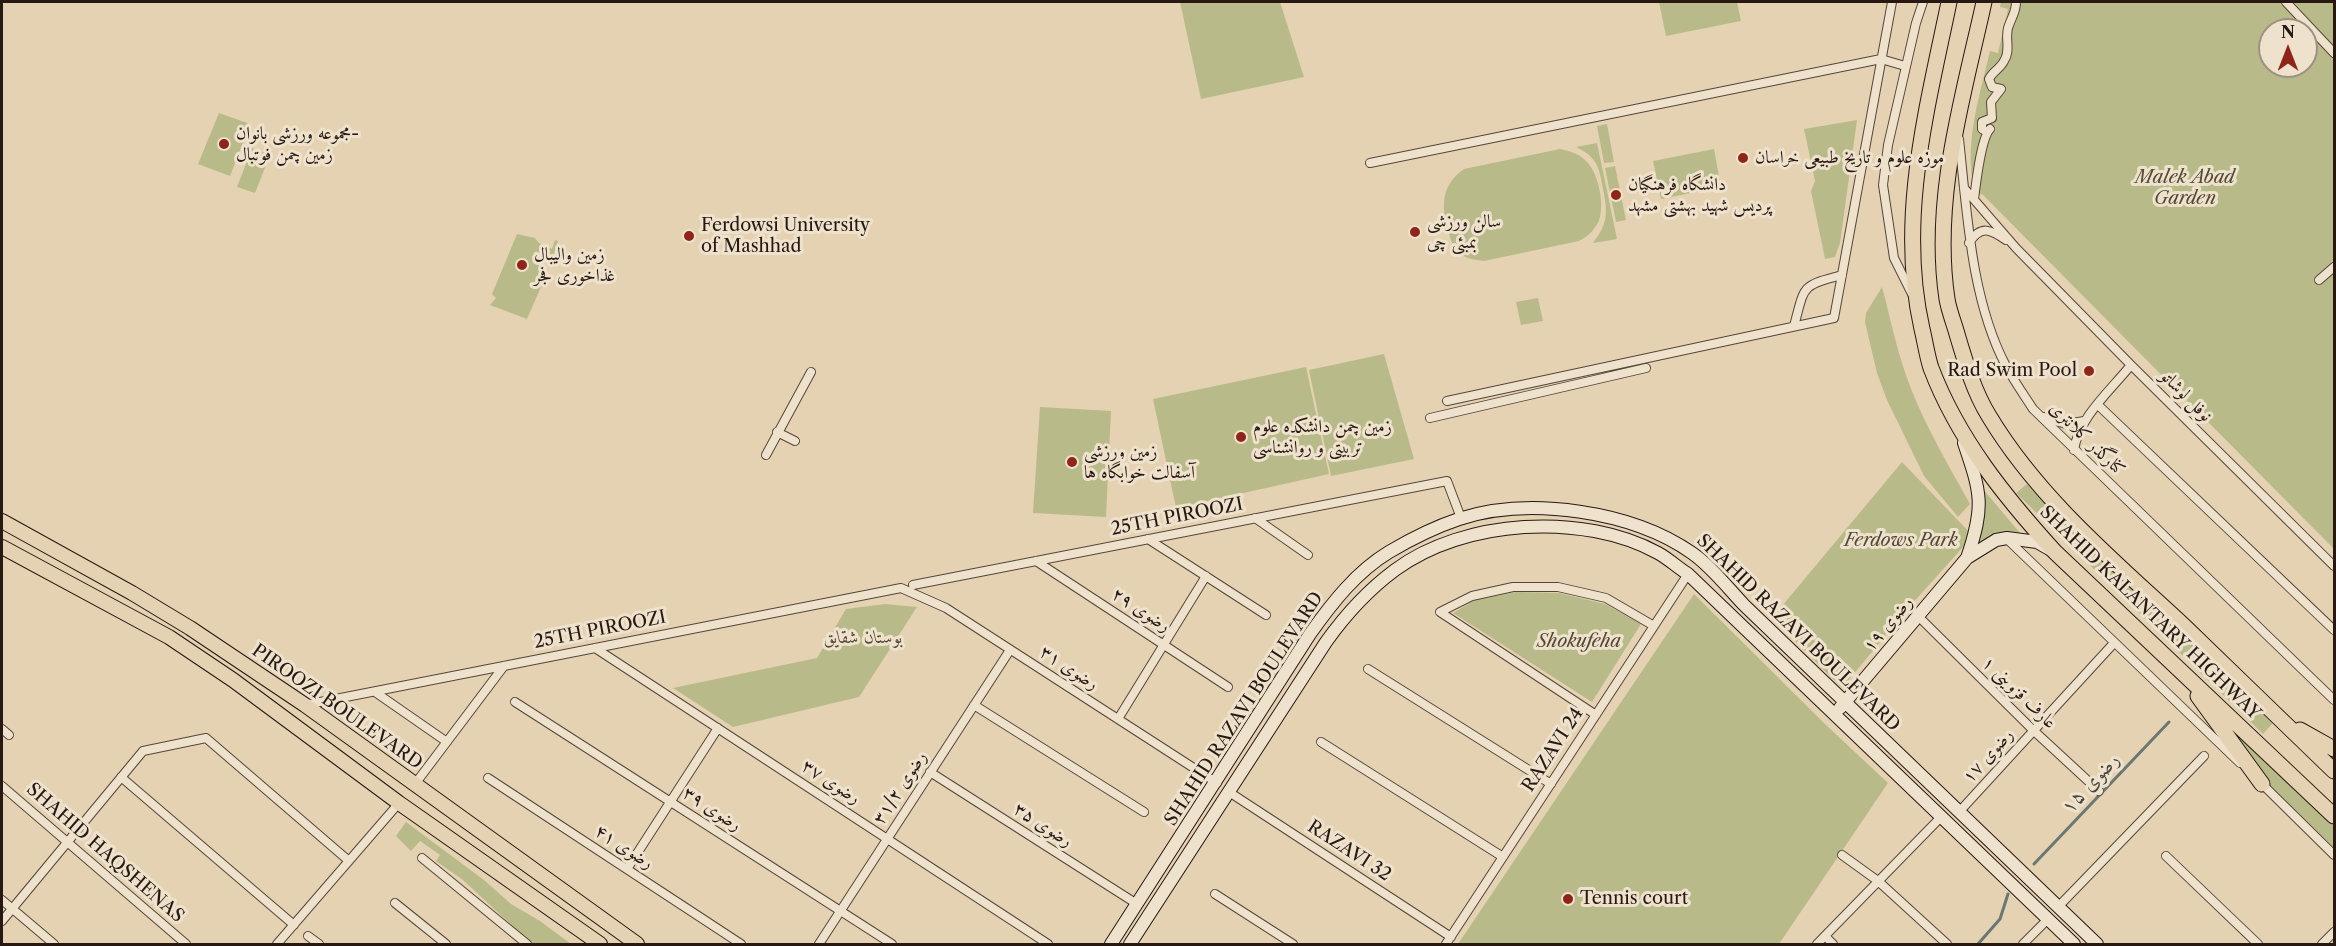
<!DOCTYPE html>
<html>
<head>
<meta charset="utf-8">
<style>
	body { margin:0 }
	#map { position:relative; width:2336px; height:946px; overflow:hidden; background:#e5d2b2; font-family:"Libre Caslon Text",serif }
	canvas { display:block }
	.frame { position:absolute; inset:0; border:3px solid #271812; pointer-events:none }
	.north { position:absolute; left:2258px; top:18px; width:60px; height:60px; box-sizing:border-box; background:#eee2cd; border:2px solid #9e9182; border-radius:50%; rotate:0deg; font-size:16px; font-weight:700; line-height:24px; text-align:center; color:#271812 }
	.north::after { content:''; display:block; margin:auto; width:21px; height:27px; background:#8f2418; clip-path:polygon(50% 0,100% 100%,50% 72%,0 100%) }
</style>
</head>
<body>
<div id="map">
<canvas width="2336" height="946"></canvas>
<div class="frame"></div>
<div class="north">N</div>
</div>
<script>
const g = document.querySelector('canvas').getContext('2d');
g.lineJoin = 'round';
function fill(path, color) {
  g.fillStyle = color;
  g.fill(path, 'evenodd');
}
function strokePath(path, color, width, dash) {
  g.strokeStyle = color;
  g.lineWidth = width;
  g.lineCap = dash ? 'butt' : 'round';
  g.setLineDash(dash || []);
  g.stroke(path);
}
function write(font, color, halo, rows, align = 'center') {
  g.font = font + ' "Libre Caslon Text",Amiri,serif';
  g.lineWidth = 6;
  g.setLineDash([]);
  g.textBaseline = 'middle';
  g.strokeStyle = halo;
  g.fillStyle = color;
  for (const [text, x, y, turn = 0] of rows) {
    g.save();
    g.translate(x, y);
    g.rotate((+turn || 0) * Math.PI / 180);
    g.textAlign = isNaN(turn) ? turn : align;
    if (halo) g.strokeText(text, 0, 0);
    g.fillText(text, 0, 0);
    g.restore();
  }
}
fill(new Path2D(`
	M 1180,2 L 1280,2 L 1304,77 L 1201,99 Z
	M 1659,2 L 1737,2 L 1741,21 L 1666,36 Z
	M 2001,2 L 2334,2 L 2334,549 L 1982,194 L 1976,196 C 1962,148 1979,99 1990,51 L 1998,53 L 2008,9 L 2000,7 ZM 2270,30 L 2306,30 L 2306,66 L 2270,66 Z
	M 219,113 L 250,124 L 230,176 L 198,164 Z
	M 1857,120 L 1840,243 L 1835,257 L 1825,259 L 1811,191 L 1815,181 L 1804,129 Z
	M 1607,124 L 1614,162 L 1604,163 L 1597,126 Z
	M 1597,143 L 1617,239 L 1593,243 C 1608,223 1608,213 1603,189 C 1599,167 1598,158 1576,147 Z
	M 252,148 L 270,155 L 255,193 L 237,187 Z
	M 1560,149 C 1569,151 1578,153 1585,160 C 1598,171 1604,201 1600,217 C 1597,228 1589,236 1579,241 L 1484,261 C 1476,260 1468,259 1462,255 C 1453,250 1451,240 1448,231 C 1441,206 1441,185 1464,169 Z
	M 1714,149 L 1721,187 L 1661,199 L 1653,161 Z
	M 1615,166 L 1626,220 L 1616,222 L 1605,168 Z
	M 517,234 L 535,238 L 539,243 L 552,249 L 555,240 L 558,241 L 552,259 L 542,261 L 538,269 L 544,280 L 527,319 L 490,305 L 496,298 L 492,294 Z
	M 1882,287 C 1889,312 1894,338 1902,363 C 1917,412 1945,459 1970,504 L 1958,517 L 1924,476 L 1887,400 L 1877,373 L 1865,322 L 1866,313 Z
	M 1538,298 L 1543,321 L 1521,325 L 1516,302 Z
	M 1384,354 L 1414,459 L 1331,476 L 1309,370 Z
	M 1306,367 L 1329,474 L 1176,508 L 1153,399 Z
	M 1040,407 L 1111,411 L 1106,517 L 1033,513 Z
	M 1902,462 L 1973,536 L 1911,605 L 1842,688 L 1772,618 Z
	M 2027,484 L 2273,723 L 2263,734 L 2016,493 Z
	M 1982,488 L 2020,533 L 1998,533 L 1976,543 Z
	M 1516,592 L 1559,593 L 1605,604 L 1641,624 L 1592,702 L 1453,613 L 1475,600 Z
	M 1694,594 L 1825,724 L 1888,783 L 1779,944 L 1458,944 Z
	M 885,604 L 917,607 L 859,697 L 733,727 L 673,688 L 817,658 L 846,609 Z
	M 2225,722 L 2334,826 L 2334,850 L 2272,788 Z
	M 406,822 L 484,880 L 511,904 L 540,921 L 571,944 L 532,944 L 463,880 L 436,861 L 440,855 L 420,841 L 411,851 L 396,836 Z`), '#b8bb89');
strokePath(new Path2D(`
	M 2034,864 L 2169,722
	M 1978,944 L 2000,919 L 2008,894`), '#6b7773', 3);
const street = new Path2D(`
	M 2286,2 L 2334,53
	M 1987,132 L 1982,129 L 1982,122 L 1992,118 L 1991,102 L 2001,89 L 1992,87 L 1989,79 C 1993,71 2000,69 2004,61 C 2011,51 2005,39 2008,28 C 2011,18 2016,13 2016,2
	M 1959,139 C 1967,212 1971,300 2006,366 C 2014,381 2024,395 2033,409 L 2334,700
	M 1370,163 L 1881,59 L 1905,66
	M 1964,188 L 2016,248 L 2131,365 L 2334,566
	M 1974,199 C 1976,184 1981,138 1990,129
	M 1969,243 C 1981,224 1991,230 2006,240
	M 2319,280 L 2334,267
	M 1912,294 L 1894,258 L 1883,185 L 1888,145 L 1916,23 L 1923,2
	M 1794,326 C 1805,286 1800,286 1842,275
	M 1447,401 L 1834,318 L 1892,2
	M 2098,405 L 2334,630
	M 2044,417 L 2066,424 L 2084,421
	M 1430,418 L 1646,368
	M 777,432 L 795,441
	M 2074,450 C 2079,417 2110,391 2131,365
	M 766,455 L 811,372
	M 1255,518 L 1308,555
	M 1148,539 L 1266,615
	M 2007,539 L 2240,763
	M 1036,561 L 1228,687
	M 913,585 L 1447,481 L 1461,518
	M 1918,616 L 2033,730 L 2099,791
	M 595,648 L 1048,944
	M 1368,669 L 1551,784
	M 375,692 L 447,742
	M 515,702 L 892,944
	M 305,705 L 901,588 L 946,608 L 1217,783
	M 974,705 L 1144,812
	M 1596,715 L 1440,612 L 1472,596 L 1513,587 L 1558,587 L 1606,598 L 1654,626
	M 1118,719 L 1206,576
	M 2,729 L 9,735
	M 1321,742 L 1503,857
	M 930,772 L 1137,904
	M 121,777 L 294,925
	M 488,778 L 741,944
	M 2260,782 L 2334,855
	M 415,784 L 504,666
	M 2,786 L 186,944
	M 1229,792 L 1451,937
	M 1959,812 L 2114,643
	M 1842,855 L 1878,881 L 1947,944
	M 2166,856 L 2258,944
	M 422,858 L 527,944
	M 627,869 L 718,728
	M 1215,894 L 1293,944
	M 2,900 L 54,944
	M 395,903 L 446,944
	M 2058,907 L 2204,756
	M 2,921 L 143,751 L 206,738 L 349,861
	M 308,936 L 319,944
	M 1825,936 L 1833,944
	M 277,944 L 399,803
	M 819,944 L 1010,650
	M 1446,944 L 1688,574
	M 1817,944 L 1942,816
	M 2023,944 L 2048,919
	M 2322,944 L 2334,932`);
const secondary = new Path2D(`
	M 1964,443 C 1981,493 1985,506 1967,558
	M 1840,708 L 1967,558 L 1996,540 L 2007,538 L 2037,542 L 2051,550
	M 1111,944 L 1310,634 C 1332,603 1356,572 1389,552 C 1411,539 1435,527 1459,519 C 1529,496 1632,511 1692,553 C 1712,567 1727,587 1744,605 L 2097,944
	M 1130,944 L 1326,642 C 1346,614 1368,590 1395,570 C 1464,519 1583,512 1658,553 C 1669,559 1678,568 1688,574 L 2074,944`);
const primary = new Path2D(`
	M 2,521 L 132,593 L 190,628 L 305,705 L 637,944
	M 2,547 L 169,637 L 233,680 L 399,803 L 600,944`);
const highway = new Path2D(`
	M 1949,2 C 1927,109 1897,219 1922,329 C 1925,341 1927,356 1931,368 C 1958,439 2005,497 2055,552 L 2334,816
	M 1984,2 C 1963,98 1932,198 1947,299 C 1949,311 1954,323 1957,334 C 1965,361 1974,392 1989,416 C 2038,498 2115,562 2184,626 C 2234,674 2284,723 2334,771
	M 2198,696 L 2262,784
	M 2300,730 L 2334,749`);
strokePath(street, '#56463a', 10);
strokePath(secondary, '#271812', 14);
strokePath(primary, '#271812', 16);
strokePath(highway, '#271812', 17);
strokePath(street, '#eee2cd', 8);
strokePath(secondary, '#eee2cd', 12);
strokePath(primary, '#e5d2b2', 14);
strokePath(highway, '#e5d2b2', 15);
for (const [x, y, r, color] of [
	[224,144,6,"#8f2418"],
	[1743,158,6,"#8f2418"],
	[1616,195,6,"#8f2418"],
	[1415,232,6,"#8f2418"],
	[689,236,6,"#8f2418"],
	[522,265,6,"#8f2418"],
	[2089,371,6,"#8f2418"],
	[1241,437,6,"#8f2418"],
	[1072,462,6,"#8f2418"],
	[1568,899,6,"#8f2418"]
]) {
  const dot = new Path2D();
  dot.arc(x, y, r, 0, 2 * Math.PI);
  g.fillStyle = color;
  g.fill(dot);
  strokePath(dot, '#eee2cd', 2);
}
write('18px', '#271812', '#eee2cd', [
	["مجموعه ورزشی بانوان-",236,134],
	["زمین چمن فوتبال",236,155],
	["موزه علوم و تاریخ طبیعی خراسان",1755,158],
	["دانشگاه فرهنگیان",1628,185],
	["پردیس شهید بهشتی مشهد",1628,206],
	["سالن ورزشی",1427,222],
	["بمبئی چی",1427,243],
	["Ferdowsi University",701,226],
	["of Mashhad",701,247],
	["زمین والیبال",534,255],
	["غذاخوری فجر",534,276],
	["Rad Swim Pool",2077,371,"right"],
	["زمین چمن دانشکده علوم",1253,427],
	["تربیتی و روانشناسی",1253,448],
	["زمین ورزشی",1084,452],
	["آسفالت خوابگاه ها",1084,473],
	["Tennis court",1580,899]
], 'left');
write('italic 18px', '#524936', '#eee2cd', [
	["Malek Abad",2185,178],
	["Garden",2185,199],
	["Ferdows Park",1901,541],
	["بوستان شقایق",863,638],
	["Shokufeha",1579,642]
]);
write('18px', '#271812', '#eee2cd', [
	["نوفل لوشاتو",2186,396,45],
	["کنارگذر کلانتری",2087,439,44],
	["25TH PIROOZI",1177,517,-11],
	["رضوی ۲۹",1141,610,33],
	["SHAHID KALANTARY HIGHWAY",2150,613,44],
	["رضوی ۱۹",1888,624,-50],
	["25TH PIROOZI",600,630,-11],
	["SHAHID RAZAVI BOULEVARD",1798,633,44],
	["رضوی ۳۱",1069,668,33],
	["عارف قزوینی ۱",2019,693,44],
	["PIROOZI BOULEVARD",337,707,35],
	["SHAHID RAZAVI BOULEVARD",1244,709,-57],
	["RAZAVI 24",1553,750,-57],
	["رضوی ۱۷",1988,756,-48],
	["رضوی ۳۷",831,782,33],
	["رضوی ۳۱/۲",900,788,-57],
	["رضوی ۳۹",712,809,33],
	["رضوی ۳۵",1043,825,33],
	["رضوی ۴۱",624,847,33],
	["RAZAVI 32",1349,851,33],
	["SHAHID HAQSHENAS",105,853,41]
]);
write('italic 20px', '#494743', '#eee2cd', [
	["رضوی ۱۵",2091,783,-47]
]);
</script>
</body>
</html>
